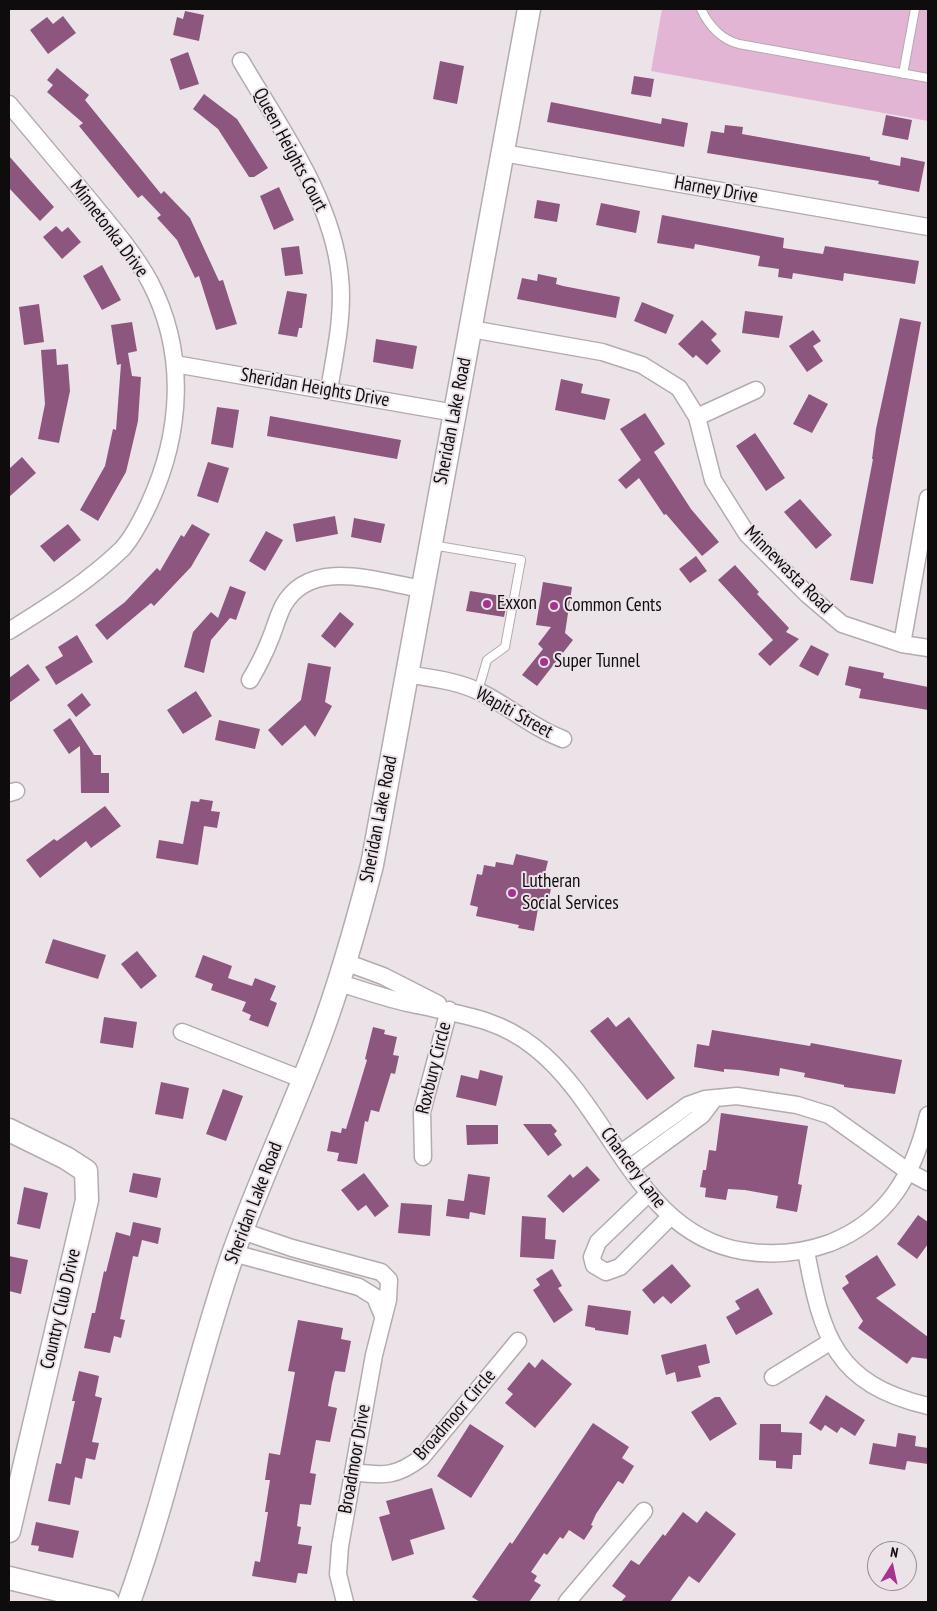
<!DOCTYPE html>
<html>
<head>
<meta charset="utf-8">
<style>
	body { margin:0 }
	#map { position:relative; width:937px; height:1611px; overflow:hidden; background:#ece3e9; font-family:"PT Sans Narrow",sans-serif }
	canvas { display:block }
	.frame { position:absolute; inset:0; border:10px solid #0f0c0e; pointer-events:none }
	.north { position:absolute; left:867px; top:1541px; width:50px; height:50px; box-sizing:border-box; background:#ece3e9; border:1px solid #948d91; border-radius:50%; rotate:10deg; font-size:14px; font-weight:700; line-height:20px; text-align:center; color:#0f0c0e }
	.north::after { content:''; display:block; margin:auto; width:18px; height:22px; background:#a7338e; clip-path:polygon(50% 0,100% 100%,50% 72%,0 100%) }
</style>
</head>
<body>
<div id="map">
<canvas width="937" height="1611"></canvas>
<div class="frame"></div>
<div class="north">N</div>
</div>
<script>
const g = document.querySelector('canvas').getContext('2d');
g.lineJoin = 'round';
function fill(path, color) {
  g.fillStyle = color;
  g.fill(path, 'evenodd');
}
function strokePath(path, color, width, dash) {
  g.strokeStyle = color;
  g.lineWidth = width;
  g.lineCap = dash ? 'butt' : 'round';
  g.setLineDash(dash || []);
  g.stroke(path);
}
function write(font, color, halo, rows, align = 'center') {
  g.font = font + ' "PT Sans Narrow",sans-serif';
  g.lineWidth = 4;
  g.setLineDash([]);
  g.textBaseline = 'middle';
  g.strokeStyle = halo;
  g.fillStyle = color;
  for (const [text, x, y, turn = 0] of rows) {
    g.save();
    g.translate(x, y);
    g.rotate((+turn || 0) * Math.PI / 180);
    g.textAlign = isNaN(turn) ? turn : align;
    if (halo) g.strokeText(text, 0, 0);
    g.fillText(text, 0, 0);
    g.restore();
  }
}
fill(new Path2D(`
	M 662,9 L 928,9 L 928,121 L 651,71 Z`), '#e2b5d4');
fill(new Path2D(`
	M 185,11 L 204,15 L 199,41 L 173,35 L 177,17 L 183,19 Z
	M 63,16 L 76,33 L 48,54 L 30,30 L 47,17 L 53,24 Z
	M 188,52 L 199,84 L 180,90 L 170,59 Z
	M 440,61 L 464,66 L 457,104 L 433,99 Z
	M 57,68 L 89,95 L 85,100 L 161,194 L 164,191 L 190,218 L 219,281 L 223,280 L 237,324 L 216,330 L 199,276 L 195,278 L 177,240 L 157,218 L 161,215 L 142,195 L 138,198 L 79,126 L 83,123 L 47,92 L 53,85 L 47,80 Z
	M 634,76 L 654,79 L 651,97 L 631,94 Z
	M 204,94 L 237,119 L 268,168 L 254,177 L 249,177 L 218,129 L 193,109 Z
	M 551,102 L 661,124 L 662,118 L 688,123 L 684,147 L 547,122 Z
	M 886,115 L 912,120 L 908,140 L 882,135 Z
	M 725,125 L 743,127 L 742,134 L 870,157 L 870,160 L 900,166 L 901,157 L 925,162 L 919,192 L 878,184 L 879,181 L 707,153 L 711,131 L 724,133 Z
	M 9,156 L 54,207 L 40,221 L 9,188 Z
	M 279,187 L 294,220 L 274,230 L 260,196 Z
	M 537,200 L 560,204 L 557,222 L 534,218 Z
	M 601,203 L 640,211 L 636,233 L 596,225 Z
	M 662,215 L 784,238 L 783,248 L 823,254 L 825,246 L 919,261 L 915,284 L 844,273 L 843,281 L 793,273 L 792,279 L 778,277 L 779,269 L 758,266 L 760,256 L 695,244 L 694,249 L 657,243 Z
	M 56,226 L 62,232 L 68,227 L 81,242 L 62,259 L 43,237 Z
	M 299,246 L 303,274 L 285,276 L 281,248 Z
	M 102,265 L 121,300 L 102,310 L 83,276 Z
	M 538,274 L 557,278 L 556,284 L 563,286 L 620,297 L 616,318 L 517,299 L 522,278 L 537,281 Z
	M 287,291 L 307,294 L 302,328 L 299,328 L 297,337 L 278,334 Z
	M 642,302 L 674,315 L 666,334 L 634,321 Z
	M 39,304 L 44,342 L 24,345 L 19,307 Z
	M 745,311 L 783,316 L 779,338 L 742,333 Z
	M 900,318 L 921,322 L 873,584 L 850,580 L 873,459 L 872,459 L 876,429 Z
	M 702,320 L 717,334 L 711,340 L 721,351 L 707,365 L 696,355 L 693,358 L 678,344 Z
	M 132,322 L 137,351 L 128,353 L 132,376 L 141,377 L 138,421 L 126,472 L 98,521 L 80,510 L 105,466 L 113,429 L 116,430 L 121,364 L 117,365 L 111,325 Z
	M 813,330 L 821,341 L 813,346 L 823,361 L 807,372 L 789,346 Z
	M 376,339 L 417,346 L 413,369 L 373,362 Z
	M 56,349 L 57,365 L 68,364 L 70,391 L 59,443 L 38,439 L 45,404 L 41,350 Z
	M 561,379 L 583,384 L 581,393 L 610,399 L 605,420 L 555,410 Z
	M 809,394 L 828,404 L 812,433 L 793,424 Z
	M 217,407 L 239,410 L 233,448 L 211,444 Z
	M 645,413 L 665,444 L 654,452 L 691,509 L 719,542 L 702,556 L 666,514 L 664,515 L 639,478 L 626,489 L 618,480 L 641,460 L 620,429 Z
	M 270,416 L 401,440 L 397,459 L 267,436 Z
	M 755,433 L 785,478 L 766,491 L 736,446 Z
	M 22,457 L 36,473 L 9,497 L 9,469 Z
	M 208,462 L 229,468 L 218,503 L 197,496 Z
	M 800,499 L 832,535 L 816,549 L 784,512 Z
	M 335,516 L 338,534 L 296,542 L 293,524 Z
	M 354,518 L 385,524 L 381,543 L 351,537 Z
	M 68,524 L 81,540 L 54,562 L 40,546 Z
	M 192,524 L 210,534 L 191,567 L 154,606 L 151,603 L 107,640 L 95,625 L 125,602 L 157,568 L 160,571 L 181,535 L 184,537 Z
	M 266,531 L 283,540 L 265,571 L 249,561 Z
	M 696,556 L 707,571 L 690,583 L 679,569 Z
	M 735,565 L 759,592 L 757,594 L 789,628 L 786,632 L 799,639 L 770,666 L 758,654 L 773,640 L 718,580 Z
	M 543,582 L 572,587 L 565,633 L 573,640 L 537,686 L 522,675 L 543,649 L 538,644 L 551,627 L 536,625 Z
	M 230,586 L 246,592 L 236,620 L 230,618 L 211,640 L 204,673 L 184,667 L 193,632 L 211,612 L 218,618 Z
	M 470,591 L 508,597 L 504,617 L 466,611 Z
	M 340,612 L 354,624 L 335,648 L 321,636 Z
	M 77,635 L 93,662 L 56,685 L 45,667 L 63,656 L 58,647 Z
	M 811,645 L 829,654 L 818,676 L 799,666 Z
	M 308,663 L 331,667 L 325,702 L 332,706 L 315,737 L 305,725 L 282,746 L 268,730 L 301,700 Z
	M 28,664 L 40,680 L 9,703 L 9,678 Z
	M 849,666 L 884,673 L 883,678 L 928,687 L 928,710 L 859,698 L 861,689 L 845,685 Z
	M 196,691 L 212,716 L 183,734 L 167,710 Z
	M 82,693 L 91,705 L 76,717 L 67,705 Z
	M 70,718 L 94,755 L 101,755 L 101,773 L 109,773 L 109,793 L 81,793 L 80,746 L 69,754 L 53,730 Z
	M 219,720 L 260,729 L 255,749 L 215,740 Z
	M 200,799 L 213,801 L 211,811 L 220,812 L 217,828 L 204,826 L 198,865 L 156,858 L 159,840 L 183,844 L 191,801 L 199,802 Z
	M 105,806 L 121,826 L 91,848 L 86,841 L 40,878 L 26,860 L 54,839 L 57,841 Z
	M 516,854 L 548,861 L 543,881 L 552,883 L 548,904 L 539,903 L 534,931 L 518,928 L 519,925 L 476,916 L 478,907 L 470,905 L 477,874 L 482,875 L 484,865 L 495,867 L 496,862 L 513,865 Z
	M 53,939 L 106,955 L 98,979 L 45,963 Z
	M 137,951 L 157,976 L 141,989 L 121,964 Z
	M 203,955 L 232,966 L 228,978 L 252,986 L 255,978 L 276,986 L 270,1000 L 277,1003 L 268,1027 L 249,1020 L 251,1015 L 242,1011 L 246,1002 L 211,990 L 213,984 L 195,977 Z
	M 104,1017 L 137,1022 L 133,1048 L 100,1043 Z
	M 608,1017 L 616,1027 L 629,1017 L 675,1078 L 647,1100 L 590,1031 Z
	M 373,1027 L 385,1030 L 384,1034 L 397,1037 L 393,1055 L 399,1056 L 395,1074 L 391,1073 L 379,1112 L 371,1110 L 368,1122 L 365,1121 L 357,1164 L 337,1161 L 339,1153 L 327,1151 L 331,1131 L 341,1133 L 342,1128 L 346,1129 L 367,1060 L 365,1059 Z
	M 712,1030 L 810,1046 L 811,1043 L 902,1060 L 895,1094 L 844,1087 L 844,1085 L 804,1077 L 805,1073 L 780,1068 L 779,1076 L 739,1070 L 724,1069 L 724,1072 L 694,1067 L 697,1044 L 709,1046 Z
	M 480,1070 L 503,1076 L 496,1106 L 456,1097 L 461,1075 L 478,1079 Z
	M 161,1082 L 189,1088 L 183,1119 L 155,1114 Z
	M 223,1089 L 243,1096 L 226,1141 L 206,1134 Z
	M 721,1113 L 808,1126 L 798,1184 L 802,1185 L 797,1212 L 776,1208 L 778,1196 L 745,1190 L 728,1189 L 726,1200 L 705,1197 L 706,1188 L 700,1187 L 703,1170 L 706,1170 L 709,1150 L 716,1151 Z
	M 523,1124 L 551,1124 L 557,1131 L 554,1134 L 562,1145 L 548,1156 Z
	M 466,1125 L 498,1125 L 498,1144 L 467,1145 Z
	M 587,1166 L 600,1180 L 563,1213 L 547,1196 L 570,1174 L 573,1178 Z
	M 133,1173 L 161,1178 L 157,1198 L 129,1192 Z
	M 364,1173 L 389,1206 L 375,1217 L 366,1205 L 358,1211 L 341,1190 Z
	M 468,1174 L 490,1177 L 485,1215 L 470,1212 L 469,1219 L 446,1216 L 448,1199 L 464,1201 Z
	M 24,1187 L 48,1193 L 40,1229 L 17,1224 Z
	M 401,1203 L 432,1205 L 430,1236 L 398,1233 Z
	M 918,1215 L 928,1222 L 928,1244 L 917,1259 L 897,1244 Z
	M 522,1216 L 546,1218 L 545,1239 L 556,1240 L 554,1259 L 520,1257 Z
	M 133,1222 L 161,1228 L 158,1244 L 142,1240 L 138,1257 L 133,1256 L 120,1319 L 125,1320 L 121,1338 L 114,1336 L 110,1353 L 84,1348 L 92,1313 L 95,1313 L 104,1271 L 106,1272 L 116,1232 L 130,1236 Z
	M 877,1255 L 896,1285 L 876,1298 L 928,1337 L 928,1359 L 912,1357 L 907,1364 L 858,1328 L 863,1321 L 842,1288 L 849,1283 L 845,1276 Z
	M 9,1256 L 28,1260 L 21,1294 L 9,1291 Z
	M 672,1264 L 691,1286 L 671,1304 L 663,1296 L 654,1304 L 642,1290 Z
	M 552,1269 L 562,1286 L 558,1288 L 573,1310 L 554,1323 L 533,1290 L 540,1285 L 536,1279 Z
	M 758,1288 L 773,1314 L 736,1335 L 726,1317 L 740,1309 L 735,1301 Z
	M 588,1305 L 631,1311 L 628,1335 L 595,1330 L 595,1328 L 585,1326 Z
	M 298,1320 L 343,1328 L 341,1339 L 351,1341 L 345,1372 L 335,1371 L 332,1383 L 328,1406 L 337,1408 L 330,1442 L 316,1440 L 310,1473 L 316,1474 L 311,1505 L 300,1504 L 297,1526 L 301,1527 L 298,1544 L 312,1546 L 307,1574 L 298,1573 L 296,1583 L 252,1576 L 255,1561 L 260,1562 L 268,1512 L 265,1512 L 270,1480 L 265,1480 L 269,1453 L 280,1455 L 295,1372 L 288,1371 Z
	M 706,1344 L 710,1363 L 698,1366 L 701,1377 L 677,1382 L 675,1372 L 666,1375 L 661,1355 Z
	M 542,1359 L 572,1384 L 535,1428 L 505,1403 L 513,1394 L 507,1389 L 529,1362 L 535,1368 Z
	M 79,1371 L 99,1376 L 95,1396 L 102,1398 L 92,1442 L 99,1443 L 95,1460 L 86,1458 L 82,1479 L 75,1477 L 70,1505 L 48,1501 L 56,1463 L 61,1464 L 75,1401 L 72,1401 Z
	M 826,1395 L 865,1420 L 855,1436 L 841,1427 L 837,1433 L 825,1425 L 821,1431 L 809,1423 Z
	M 715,1397 L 720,1397 L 737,1424 L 710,1441 L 691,1412 Z
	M 593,1423 L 629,1447 L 622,1458 L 634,1466 L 623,1484 L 618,1481 L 596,1514 L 591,1525 L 593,1526 L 584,1540 L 569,1530 L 563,1539 L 560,1537 L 547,1555 L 544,1553 L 531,1572 L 537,1576 L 534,1581 L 541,1585 L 529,1602 L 480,1602 L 472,1597 L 510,1542 L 512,1544 Z
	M 470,1424 L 504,1446 L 471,1498 L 437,1476 Z
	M 760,1424 L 781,1424 L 781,1432 L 802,1433 L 801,1455 L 793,1455 L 792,1469 L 776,1468 L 776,1461 L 759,1460 Z
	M 898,1433 L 916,1436 L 915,1446 L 928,1448 L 928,1464 L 907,1461 L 905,1470 L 869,1464 L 873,1443 L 896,1447 Z
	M 432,1488 L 445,1529 L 410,1540 L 414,1554 L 392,1561 L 379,1517 L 390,1514 L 386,1501 Z
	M 706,1511 L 736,1534 L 699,1583 L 689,1576 L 670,1602 L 621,1602 L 626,1596 L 612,1586 L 631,1560 L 639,1565 L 663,1534 L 665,1536 L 683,1512 L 697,1523 Z
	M 36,1522 L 79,1531 L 73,1558 L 38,1551 L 39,1546 L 31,1545 Z`), '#8d567e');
const lane = new Path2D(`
	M 701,9 C 709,26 720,39 739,44 L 928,78
	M 903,74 L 915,9
	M 432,545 L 521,560 L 505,647 L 487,660 L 478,691`);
const street = new Path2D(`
	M 241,61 C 279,126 333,200 340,277 C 344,315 335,353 329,390
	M 9,104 C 35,135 61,166 87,197 C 109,224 133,251 150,282 C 187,353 182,433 149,504 C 142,519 133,537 122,549 C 88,582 49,606 9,631
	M 503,153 L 928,227
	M 471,329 L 602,352 L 642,365 L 679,388 L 697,417 L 713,480 L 747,534 L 808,595 L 842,624 L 902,644 L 928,648
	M 175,364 L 455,413
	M 697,417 L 756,390
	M 902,644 L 928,498
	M 406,674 C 431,678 459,681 482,693 C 510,707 533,728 563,739
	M 250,680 C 257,668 264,655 269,642 C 274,631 277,618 283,606 C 310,556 379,582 422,589
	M 9,793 L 16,791
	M 345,962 L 383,976 L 438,1004
	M 339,983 C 363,990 388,999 412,1004 C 457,1014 496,1017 534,1047 C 611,1106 636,1234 743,1251 C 773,1256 802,1253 830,1243 C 888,1220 914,1174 928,1115
	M 182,1032 L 304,1080
	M 621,1153 L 688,1105 L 705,1099 L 737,1096 L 797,1105 L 829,1115 L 909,1172 L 928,1182
	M 423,1157 L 422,1112 L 449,1010
	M 631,1167 L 702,1115 L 714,1099
	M 649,1193 L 598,1242 L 592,1257 L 594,1265 L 606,1272 L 620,1267 L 671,1216
	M 242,1231 L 292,1248 L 381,1272 L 389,1280 L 388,1300 L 374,1355 L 340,1546 L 338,1574 L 345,1602
	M 806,1251 C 822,1337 835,1384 928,1406
	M 233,1253 L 359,1287 L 375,1297 L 383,1316
	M 773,1377 L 830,1342
	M 353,1472 C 383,1476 397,1477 422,1457 L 518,1341
	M 567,1602 L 644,1511`);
const secondary = new Path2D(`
	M 9,1130 L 66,1158 L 86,1171 L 87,1200 L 9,1531
	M 9,1578 L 108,1602
	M 129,1602 C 170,1488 193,1369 233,1254 C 259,1181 293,1110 320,1037 C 341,980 357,923 372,865 L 529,9`);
strokePath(lane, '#b3abb0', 10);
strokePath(street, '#b3abb0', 19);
strokePath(secondary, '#b3abb0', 25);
strokePath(lane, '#fff', 8);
strokePath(street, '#fff', 16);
strokePath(secondary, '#fff', 22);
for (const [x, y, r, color] of [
	[487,604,5,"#a7338e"],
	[554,606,5,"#a7338e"],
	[544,662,5,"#a7338e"],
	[512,893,5,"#a7338e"]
]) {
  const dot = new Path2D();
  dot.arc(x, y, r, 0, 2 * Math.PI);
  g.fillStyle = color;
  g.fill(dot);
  strokePath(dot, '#ece3e9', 2);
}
write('19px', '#0f0c0e', '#ece3e9', [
	["Queen Heights Court",290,150,62],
	["Harney Drive",716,190,10],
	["Minnetonka Drive",109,229,53],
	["Sheridan Heights Drive",315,388,10],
	["Sheridan Lake Road",453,421,-79],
	["Minnewasta Road",788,570,45],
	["Wapiti Street",514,713,29],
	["Sheridan Lake Road",379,819,-79],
	["Roxbury Circle",434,1068,-76],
	["Chancery Lane",633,1168,53],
	["Sheridan Lake Road",254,1203,-69],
	["Country Club Drive",61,1309,-77],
	["Broadmoor Circle",455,1415,-49],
	["Broadmoor Drive",355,1459,-80]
]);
write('19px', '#0f0c0e', '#ece3e9', [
	["Exxon",497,604],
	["Common Cents",564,606],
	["Super Tunnel",554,662],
	["Lutheran",522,882],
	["Social Services",522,904]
], 'left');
</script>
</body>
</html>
